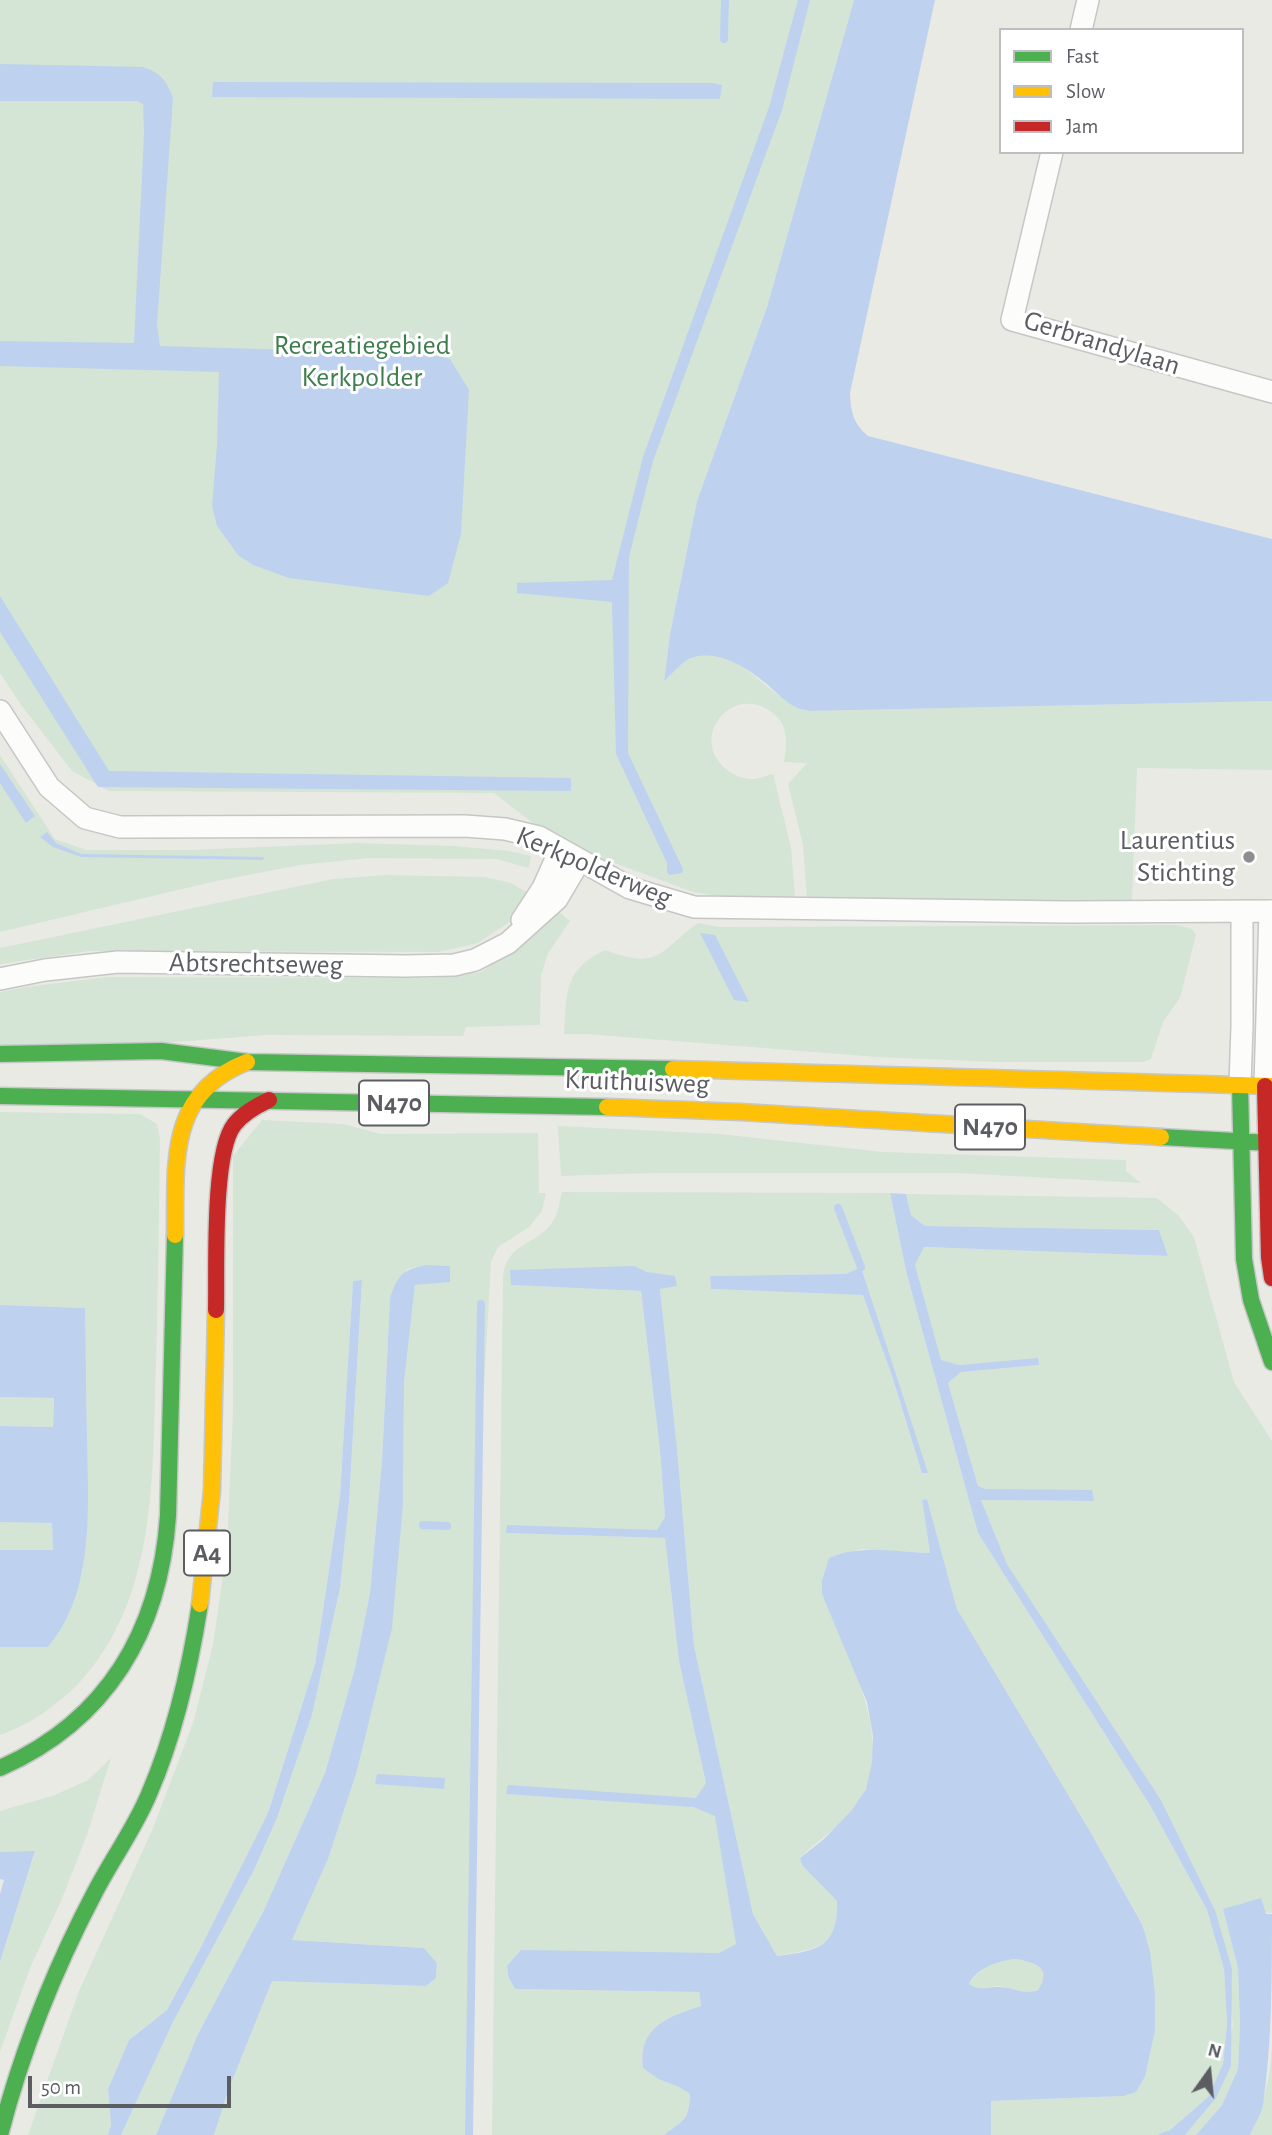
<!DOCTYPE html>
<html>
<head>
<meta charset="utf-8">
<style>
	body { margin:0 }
	#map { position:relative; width:1272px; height:2135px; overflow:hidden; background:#eaeae5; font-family:"Alegreya Sans",sans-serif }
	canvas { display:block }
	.legend { position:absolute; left:999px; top:28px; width:245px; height:126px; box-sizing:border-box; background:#fff; border:2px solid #bdbec0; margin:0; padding:9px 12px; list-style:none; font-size:21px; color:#5b5d62 }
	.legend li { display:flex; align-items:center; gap:14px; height:35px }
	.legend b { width:35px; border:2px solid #bdbec0 }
	.north { position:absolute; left:1174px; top:2037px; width:70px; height:70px; -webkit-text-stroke:5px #fff; paint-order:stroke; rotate:15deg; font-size:19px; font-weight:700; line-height:28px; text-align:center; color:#5b5d62 }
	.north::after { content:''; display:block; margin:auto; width:24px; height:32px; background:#5b5d62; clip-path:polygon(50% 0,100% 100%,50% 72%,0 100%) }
	.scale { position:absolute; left:28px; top:2076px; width:203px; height:32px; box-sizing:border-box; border:4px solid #5b5d62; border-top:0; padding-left:9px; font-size:21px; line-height:24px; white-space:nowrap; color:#5b5d62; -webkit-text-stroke:5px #fff; paint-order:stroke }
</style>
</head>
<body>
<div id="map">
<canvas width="1272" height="2135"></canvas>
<ul class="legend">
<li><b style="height:9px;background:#4caf50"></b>Fast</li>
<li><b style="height:9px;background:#ffc107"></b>Slow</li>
<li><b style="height:9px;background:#c62828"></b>Jam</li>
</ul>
<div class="north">N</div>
<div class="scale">50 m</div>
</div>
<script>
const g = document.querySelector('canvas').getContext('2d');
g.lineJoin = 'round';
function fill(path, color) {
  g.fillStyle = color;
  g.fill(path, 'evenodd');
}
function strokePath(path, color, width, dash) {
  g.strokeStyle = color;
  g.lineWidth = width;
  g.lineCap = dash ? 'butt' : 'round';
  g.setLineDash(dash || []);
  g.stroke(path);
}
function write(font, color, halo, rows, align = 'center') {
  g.font = font + ' "Alegreya Sans",sans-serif';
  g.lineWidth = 6;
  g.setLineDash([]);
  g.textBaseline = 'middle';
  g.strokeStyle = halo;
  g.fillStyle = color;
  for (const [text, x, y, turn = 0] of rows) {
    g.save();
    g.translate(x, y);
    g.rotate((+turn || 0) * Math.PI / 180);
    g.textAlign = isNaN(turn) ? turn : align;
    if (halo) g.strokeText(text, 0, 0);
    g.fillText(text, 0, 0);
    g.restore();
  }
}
fill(new Path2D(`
	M 0,0 L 854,0 L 767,307 L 697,501 L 670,634 L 664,680 C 672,674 680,663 690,659 C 739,638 771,706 810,711 L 1272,701 L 1272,770 L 1137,768 L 1132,902 L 807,900 L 803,845 L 788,784 L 807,763 L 784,762 C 787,744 789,726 773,713 C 733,682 687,737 727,770 C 733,775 744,779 752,779 C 759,779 767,775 773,774 L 791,847 L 795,897 L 717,896 L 693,892 L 598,857 L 564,841 L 533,823 L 494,793 L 109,791 L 72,771 L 21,705 L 0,673 Z
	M 0,755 L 55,839 L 86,850 L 190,850 L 357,843 L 453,846 L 509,851 L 531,856 L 529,868 L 496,859 L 369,858 L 300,865 L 212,882 L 0,932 Z
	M 386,875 L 485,877 L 511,883 L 530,894 L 511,921 L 478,943 L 438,952 L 90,951 L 0,964 L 0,948 L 333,879 Z
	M 557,910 L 570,921 L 548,953 L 541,976 L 540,1025 L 466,1027 L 463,1036 L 267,1035 L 123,1046 L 0,1045 L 0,992 L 26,987 L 107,977 L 432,978 L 481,972 L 520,947 Z
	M 698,923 L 719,927 L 1177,925 L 1192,929 L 1196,935 L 1180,998 L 1163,1022 L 1151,1059 L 1144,1062 L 997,1062 L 877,1057 L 586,1034 L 564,1034 C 567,993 563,970 605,950 C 660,970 657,953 698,923 Z
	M 0,1112 L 140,1114 L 157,1124 L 160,1139 C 159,1215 158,1291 156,1367 C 152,1475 158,1598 79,1683 C 57,1705 30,1725 0,1735 L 0,1647 L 48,1647 L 82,1574 L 86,1546 L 88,1507 L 85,1308 L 0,1305 Z
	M 262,1120 L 343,1124 L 381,1134 L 538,1133 L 539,1193 L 546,1193 L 542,1211 L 529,1227 L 498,1247 L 491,1262 L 475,1551 L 468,2019 L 470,2135 L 214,2135 L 228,2091 L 272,1981 L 426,1986 L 436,1978 L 437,1963 L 424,1948 L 292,1940 L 328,1859 L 356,1774 L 403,1504 L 404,1383 L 415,1285 L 431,1283 L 450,1266 L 426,1265 L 407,1269 L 390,1298 L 382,1461 L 370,1593 L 355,1668 L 325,1773 L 264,1910 L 198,2034 L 156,2135 L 121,2135 L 173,2022 L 254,1870 L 277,1818 L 312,1715 L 340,1588 L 349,1502 L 362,1280 L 353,1282 L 340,1496 L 315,1664 L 268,1813 L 201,1947 L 167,2010 L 129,2040 L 108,2089 L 111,2125 L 108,2135 L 28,2135 L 79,1991 L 153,1828 L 193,1723 L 213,1645 L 227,1547 L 233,1411 L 233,1156 Z
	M 558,1126 L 720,1134 L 883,1152 L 1126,1160 L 1126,1171 L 1141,1183 L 957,1173 L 655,1173 L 561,1176 Z
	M 562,1192 L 890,1193 L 907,1275 L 978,1533 L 1151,1807 L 1207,1910 L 1224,1969 L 1227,2024 L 1223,2064 L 1208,2097 L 1170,2130 L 1157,2135 L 991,2135 L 990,2101 L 1124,2096 L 1136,2092 L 1145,2077 L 1155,2031 L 1155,1994 L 1142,1923 L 1091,1833 L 957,1609 L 927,1499 L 922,1500 L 930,1553 L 861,1549 L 829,1558 L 822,1580 C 831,1604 839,1627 848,1651 C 867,1702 891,1763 852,1811 C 837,1829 816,1841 800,1858 L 802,1865 L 837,1901 C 838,1949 818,1948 777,1956 L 753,1914 L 694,1646 L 677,1448 L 660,1289 L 647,1272 L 634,1267 L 512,1285 L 641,1291 L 660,1450 L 665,1518 L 658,1530 L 507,1533 L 665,1538 L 679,1661 L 706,1783 L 693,1807 L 716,1816 L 736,1944 L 719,1953 L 507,1966 L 508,1976 L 516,1989 L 699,1992 L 701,2006 C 669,2016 637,2027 643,2068 L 658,2079 L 679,2087 L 690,2094 C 688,2120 684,2120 664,2135 L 492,2135 L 503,1276 C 507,1243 533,1247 551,1224 C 558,1215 559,1204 562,1192 ZM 861,1267 L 921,1472 L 891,1373 L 864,1295 L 711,1289 L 710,1276 L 846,1274 Z
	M 906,1194 L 1157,1198 L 1178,1215 L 1194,1237 L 1234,1382 L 1272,1441 L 1272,1913 L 1223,1909 L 1238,1968 L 1240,2024 L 1238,2069 L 1222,2105 L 1196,2135 L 1185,2135 L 1216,2098 L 1233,2025 L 1215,1910 L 1161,1800 L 1007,1564 L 981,1500 L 1093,1501 L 985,1489 L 978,1486 L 948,1383 L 961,1372 L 1038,1365 L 1038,1359 L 959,1365 L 940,1360 L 915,1265 L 924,1247 L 1168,1256 L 1159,1230 L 925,1226 L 911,1215 Z
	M 0,1397 L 54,1398 L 53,1427 L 0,1426 Z
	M 0,1522 L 52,1522 L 53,1551 L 0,1550 Z
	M 111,1758 L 87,1835 L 61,1901 L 30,1968 L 0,2052 L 0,1962 L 35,1852 L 0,1852 L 0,1811 L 55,1795 L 88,1780 Z
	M 1016,1959 C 1035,1963 1053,1967 1038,1990 L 1031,1993 L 999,1986 L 976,1989 L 969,1984 C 976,1969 1000,1960 1016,1959 Z
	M 1272,2046 L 1272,2135 L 1250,2135 C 1264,2105 1270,2079 1272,2046 Z`), '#d4e5d5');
fill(new Path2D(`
	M 798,0 L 810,0 L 782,110 L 653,461 L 629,557 L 628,753 L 683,869 L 682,873 L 670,875 L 667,872 L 667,863 L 616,754 L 612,602 L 517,593 L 517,583 L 612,580 L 643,457 L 769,107 Z
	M 854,0 L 935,0 L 850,393 C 851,412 853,423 868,436 L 1272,539 L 1272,701 L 810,711 C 792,709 782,698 769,686 C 749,669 717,647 689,659 C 680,664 672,674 664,681 L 670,634 L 697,501 L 767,307 Z
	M 0,64 L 143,67 C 161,73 166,80 173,98 L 157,325 L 160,346 L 428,354 L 450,359 L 469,390 L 461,534 L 448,583 L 429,596 L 289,578 L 253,565 L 238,555 L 217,526 L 212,506 L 217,444 L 219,372 L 0,366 L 0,341 L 134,343 L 144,133 L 143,104 L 137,101 L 0,101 Z
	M 213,82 L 713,83 L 722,85 L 720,99 L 212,97 Z
	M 0,596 L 109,771 L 571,778 L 571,791 L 98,787 L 0,632 Z
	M 0,764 L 35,816 L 26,823 L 0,783 Z
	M 47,832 L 56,843 L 81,854 L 264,857 L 263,860 L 81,857 L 53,847 L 40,837 Z
	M 700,933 L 715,935 L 749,1002 L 734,1000 Z
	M 890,1193 L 906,1194 L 911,1215 L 925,1226 L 1159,1230 L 1168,1256 L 924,1247 L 915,1265 L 941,1360 L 959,1365 L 1038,1358 L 1039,1365 L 961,1372 L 948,1383 L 978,1486 L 985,1489 L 1092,1490 L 1094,1501 L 981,1500 L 1007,1564 L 1161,1800 L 1215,1910 L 1232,1969 L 1231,2066 L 1216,2098 L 1185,2135 L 1157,2135 L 1170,2130 L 1208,2097 L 1223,2064 L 1227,2024 L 1224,1969 L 1207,1910 L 1151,1807 L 978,1533 L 907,1275 Z
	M 426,1265 L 450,1266 L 450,1282 L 415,1285 L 404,1383 L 403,1504 L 392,1628 L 356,1774 L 328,1859 L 292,1940 L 424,1948 L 437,1963 L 436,1978 L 426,1986 L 272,1981 L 228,2091 L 214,2135 L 156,2135 L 198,2034 L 264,1910 L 325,1773 L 355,1668 L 370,1593 L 382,1461 L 390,1298 C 398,1275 402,1270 426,1265 Z
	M 634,1266 L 647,1272 L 675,1276 L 677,1286 L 660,1289 L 677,1448 L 694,1646 L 753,1914 L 777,1956 C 818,1951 838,1947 837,1901 L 802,1865 L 800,1858 L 824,1839 L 852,1810 L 866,1789 L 872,1762 L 873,1736 L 867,1702 L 822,1594 L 822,1580 L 829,1558 C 861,1544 896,1552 930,1553 L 922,1500 L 927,1499 L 957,1609 L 1091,1833 L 1142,1924 L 1150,1951 L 1155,1994 L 1155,2031 L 1145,2077 L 1136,2092 L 1124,2096 L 991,2101 L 991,2135 L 664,2135 C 683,2120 689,2121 690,2094 L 679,2087 L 658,2079 L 643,2068 C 637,2027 669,2016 701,2006 L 699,1992 L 515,1989 L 508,1976 L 507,1966 L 521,1950 L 719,1953 L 736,1944 L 715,1816 L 693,1807 L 506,1794 L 508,1785 L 696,1798 L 706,1783 L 679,1661 L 665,1538 L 506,1533 L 507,1525 L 657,1530 L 665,1517 L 660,1450 L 641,1291 L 511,1285 L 510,1270 ZM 1016,1959 C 1035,1963 1053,1967 1038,1990 C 1025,1996 1012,1986 997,1987 C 986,1987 979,1991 969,1984 C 975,1969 1000,1960 1016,1959 Z
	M 861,1267 L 928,1473 L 922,1473 L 891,1373 L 863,1295 L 711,1289 L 710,1276 L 846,1274 Z
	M 362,1280 L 349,1502 L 340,1588 L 312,1715 L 277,1818 L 254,1870 L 173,2022 L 121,2135 L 108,2135 L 111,2125 L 108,2089 L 129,2040 L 167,2010 L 201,1947 L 268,1813 L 315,1664 L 340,1496 L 353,1281 Z
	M 0,1305 L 85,1308 C 86,1351 86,1393 87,1436 C 88,1506 96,1590 48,1647 L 0,1647 L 0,1550 L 53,1550 L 52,1523 L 0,1522 L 0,1426 L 53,1427 L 54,1398 L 0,1397 Z
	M 377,1774 L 445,1778 L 444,1789 L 375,1784 Z
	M 35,1851 L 0,1962 L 0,1894 L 4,1880 L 0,1879 L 0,1852 Z
	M 1261,1898 L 1266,1914 L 1272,1914 C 1272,1976 1272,2044 1263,2105 C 1261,2115 1254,2125 1250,2135 L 1196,2135 L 1222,2105 L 1238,2069 L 1240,2024 L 1238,1968 L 1223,1909 Z`), '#bed2f0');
strokePath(new Path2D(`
	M 724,39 L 725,0
	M 838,1208 L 861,1267
	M 423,1525 L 447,1526
	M 469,2135 L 481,1304`), '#bed2f0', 8);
const street = new Path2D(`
	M 1081,30 L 1088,0
	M 1052,152 L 1012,320 L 1272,392
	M 0,711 L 49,787 L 85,818 L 120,827 L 465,826 L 505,829 L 539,837 L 630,888 L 694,907 L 1066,912 L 1272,911
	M 522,920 L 543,888 L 560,850
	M 0,979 L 45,970 L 118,962 L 406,966 L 454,965 L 475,960 L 508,943 L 557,899 L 580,860
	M 1240,1085 L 1242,1026 L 1242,911
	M 1265,1086 L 1270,911`);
const fast = new Path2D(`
	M 0,1054 L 161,1051 L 247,1062 L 673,1069
	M 1240,1085 L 1244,1259 L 1251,1300 L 1272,1362
	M 0,1096 L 607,1107
	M 1161,1137 L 1272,1143
	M 0,1768 C 107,1721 160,1631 168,1516 L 175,1235
	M 0,2135 C 22,2050 54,1970 95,1892 C 112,1859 135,1828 149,1794 C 175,1734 190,1668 200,1604`);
const slow = new Path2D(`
	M 673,1069 L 1272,1086
	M 607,1107 L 741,1112 L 1161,1137
	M 175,1235 C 176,1163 167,1093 247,1062
	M 200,1604 L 212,1490 L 216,1310`);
const jam = new Path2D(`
	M 1265,1086 L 1269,1257 L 1272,1278
	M 216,1310 C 217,1270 212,1154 234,1125 C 243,1113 256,1106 269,1100`);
strokePath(street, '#c6c6c6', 24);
strokePath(fast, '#c6c7c7', 19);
strokePath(slow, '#c6c7c7', 19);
strokePath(jam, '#c6c7c7', 19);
strokePath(street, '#fcfcfb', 21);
strokePath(fast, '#4caf50', 16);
strokePath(slow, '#ffc107', 16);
strokePath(jam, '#c62828', 16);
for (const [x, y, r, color] of [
	[1249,857,7,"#8d8e90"]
]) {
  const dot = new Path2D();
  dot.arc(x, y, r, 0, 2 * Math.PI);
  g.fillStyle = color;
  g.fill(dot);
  strokePath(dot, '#fff', 2.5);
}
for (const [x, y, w] of [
	[394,1103,70],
	[990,1127,70],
	[207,1553,46]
]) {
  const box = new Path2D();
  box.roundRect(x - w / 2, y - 22.5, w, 45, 5);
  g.fillStyle = '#fff';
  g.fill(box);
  strokePath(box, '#5b5d62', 2);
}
write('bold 26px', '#5b5d62', null, [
	["N470",394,1103],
	["N470",990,1127],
	["A4",207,1553]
]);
write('28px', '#5b5d62', '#fff', [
	["Gerbrandylaan",1102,343,17],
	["Kerkpolderweg",594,867,23],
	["Abtsrechtseweg",256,964,1],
	["Kruithuisweg",637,1082,2]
]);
write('28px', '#3e7d4d', '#fff', [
	["Recreatiegebied",362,346],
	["Kerkpolder",362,378]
]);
write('28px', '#5b5d62', '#fff', [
	["Laurentius",1235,841],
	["Stichting",1235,873]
], 'right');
</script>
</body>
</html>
